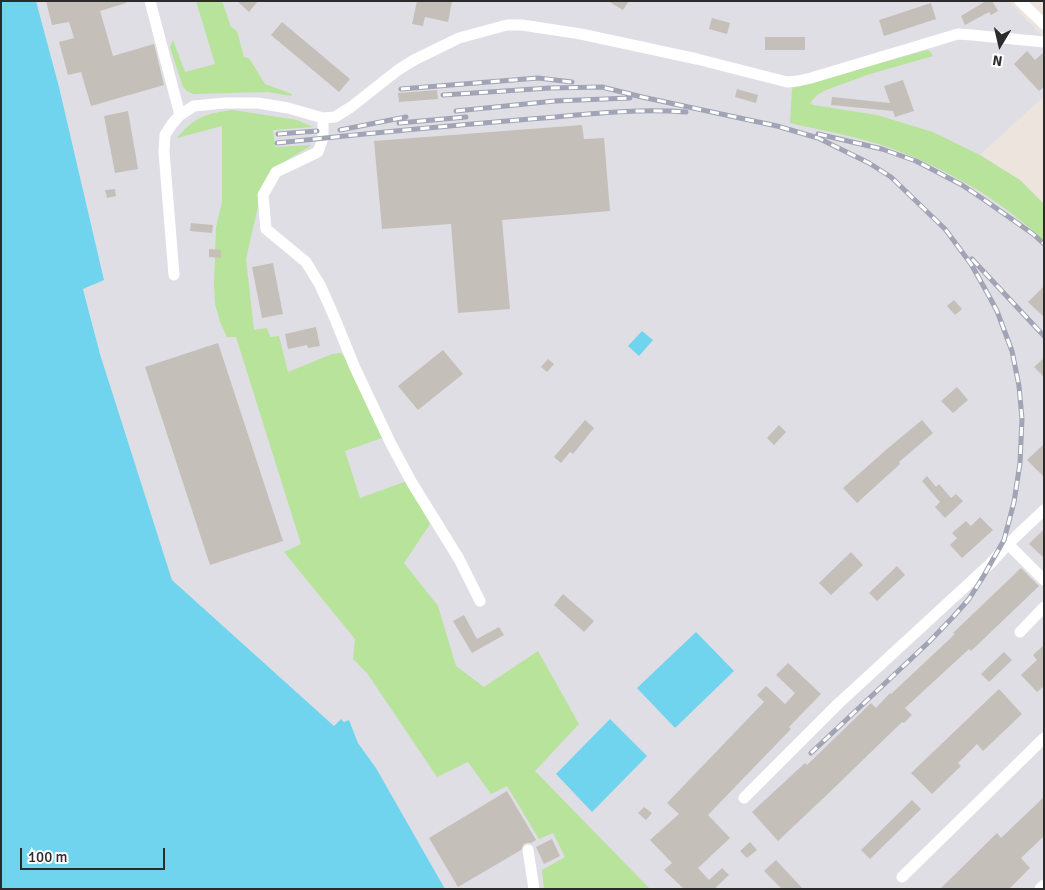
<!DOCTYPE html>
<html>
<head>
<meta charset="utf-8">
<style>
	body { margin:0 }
	#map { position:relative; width:1045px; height:890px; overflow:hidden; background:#ede5dd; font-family:Signika,sans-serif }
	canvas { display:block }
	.frame { position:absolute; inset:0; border:2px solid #2b2b2b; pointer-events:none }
	.north { position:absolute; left:975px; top:20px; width:50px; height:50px; -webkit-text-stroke:4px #fff; paint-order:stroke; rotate:189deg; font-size:14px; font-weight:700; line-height:20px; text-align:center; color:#2b2b2b }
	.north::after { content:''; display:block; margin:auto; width:18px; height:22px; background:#2b2b2b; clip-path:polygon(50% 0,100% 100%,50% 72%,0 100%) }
	.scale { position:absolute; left:20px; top:848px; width:145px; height:22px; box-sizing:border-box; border:2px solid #2b2b2b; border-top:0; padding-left:6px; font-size:15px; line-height:18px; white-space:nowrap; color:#2b2b2b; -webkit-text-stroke:4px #fff; paint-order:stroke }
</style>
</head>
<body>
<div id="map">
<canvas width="1045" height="890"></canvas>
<div class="frame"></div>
<div class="north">N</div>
<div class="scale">100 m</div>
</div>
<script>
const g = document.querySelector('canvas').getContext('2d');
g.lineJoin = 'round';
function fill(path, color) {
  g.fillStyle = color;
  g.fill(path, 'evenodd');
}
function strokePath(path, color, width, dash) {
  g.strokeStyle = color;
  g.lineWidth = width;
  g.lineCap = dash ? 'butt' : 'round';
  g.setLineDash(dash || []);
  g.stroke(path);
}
fill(new Path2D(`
	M 36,1 L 1009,1 L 1044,38 L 1044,96 L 980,155 L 1020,180 L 1044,204 L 1044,889 L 445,889 L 376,768 L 358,743 L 349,720 L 344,722 L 342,719 L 335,727 L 172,580 L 100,354 L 83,288 L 104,279 L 59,87 Z`), '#e0dee5');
fill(new Path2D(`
	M 196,1 L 222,1 L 231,27 L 237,31 L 244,57 L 249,58 L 265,84 L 292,94 L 291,96 L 268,92 L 194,94 L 188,92 L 183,87 L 170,47 L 173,40 L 185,72 L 215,64 Z
	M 927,50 L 930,51 L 933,56 L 870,74 L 826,90 L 817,95 L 810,103 L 813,105 L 877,115 L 933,132 L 980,155 L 1020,180 L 1044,204 L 1044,241 C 1001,200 946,168 890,148 C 858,136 823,131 790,123 L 792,89 L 796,86 Z
	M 233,110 L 297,120 L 313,127 L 273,130 L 275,147 L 312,145 L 284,162 L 272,172 L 262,189 L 246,259 L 254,330 L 267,328 L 270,337 L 279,336 L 288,372 L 332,354 L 341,353 L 345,358 L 382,438 L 345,451 L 360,498 L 407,481 L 430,524 L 404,563 L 438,606 L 456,666 L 484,687 L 538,651 L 579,724 L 535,771 L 650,889 L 544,889 L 542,870 L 565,857 L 553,833 L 539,839 L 507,786 L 491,794 L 468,762 L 437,777 L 367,673 L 353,659 L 355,639 L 284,552 L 301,544 L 236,337 L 227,337 L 220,322 L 215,304 L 214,283 L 216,227 L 222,202 L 222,126 L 177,138 C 194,117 207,113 233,110 Z`), '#b7e39a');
fill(new Path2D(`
	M 1,1 L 36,1 L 59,87 L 104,280 L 83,289 L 100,354 L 172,580 L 334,726 L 341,719 L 344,722 L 349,720 L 358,743 L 376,768 L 445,889 L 1,889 Z
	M 642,331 L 653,340 L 639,356 L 628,346 Z
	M 696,632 L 734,671 L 675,728 L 637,688 Z
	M 610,719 L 647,756 L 592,812 L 556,774 Z`), '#70d4ef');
fill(new Path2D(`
	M 46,1 L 126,1 L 126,3 L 100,11 L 113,56 L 154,44 L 164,85 L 91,106 L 81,72 L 68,75 L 59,42 L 74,38 L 69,22 L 52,25 Z
	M 237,1 L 258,1 L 249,12 Z
	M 417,1 L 452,1 L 448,22 L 425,17 L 423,26 L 412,24 Z
	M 608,1 L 629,1 L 623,10 Z
	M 986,1 L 992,1 L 998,11 L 991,15 L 989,12 L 965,25 L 961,16 Z
	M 931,3 L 936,19 L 884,36 L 879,20 Z
	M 712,18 L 730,23 L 727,34 L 709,29 Z
	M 282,22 L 350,79 L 339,92 L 271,35 Z
	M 765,37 L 805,37 L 805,50 L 765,50 Z
	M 1027,51 L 1035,60 L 1044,52 L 1044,87 L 1039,91 L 1014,64 Z
	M 903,80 L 914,111 L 895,117 L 893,111 L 831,105 L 832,97 L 890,103 L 884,86 Z
	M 737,89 L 758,95 L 756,103 L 735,97 Z
	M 437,90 L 438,99 L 399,102 L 398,93 Z
	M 128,111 L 138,169 L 115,173 L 104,116 Z
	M 582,125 L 584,139 L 604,138 L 610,211 L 502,220 L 510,309 L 458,313 L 451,224 L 382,229 L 374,141 Z
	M 115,189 L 116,196 L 107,198 L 105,190 Z
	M 191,223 L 213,225 L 212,233 L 190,231 Z
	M 209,249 L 221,250 L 221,258 L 209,257 Z
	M 273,263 L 283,314 L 262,318 L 252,267 Z
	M 1044,286 L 1044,317 L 1028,302 Z
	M 954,300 L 962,309 L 955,315 L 947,306 Z
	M 316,327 L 320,346 L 308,348 L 307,345 L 288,349 L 285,334 Z
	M 218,343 L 283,541 L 210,565 L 145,367 Z
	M 443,350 L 463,374 L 418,410 L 398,386 Z
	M 1044,358 L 1044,377 L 1034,367 Z
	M 548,359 L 554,364 L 547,372 L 541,367 Z
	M 957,387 L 968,400 L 953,413 L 941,401 Z
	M 585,420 L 594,428 L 573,454 L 570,452 L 561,463 L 554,457 Z
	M 922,420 L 933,433 L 899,462 L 900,464 L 857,503 L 843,488 L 887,449 Z
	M 779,425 L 786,432 L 774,445 L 767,438 Z
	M 1044,444 L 1044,477 L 1027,460 Z
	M 927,476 L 936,487 L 939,484 L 951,498 L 956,494 L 963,501 L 945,518 L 935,507 L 940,502 L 922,481 Z
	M 980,517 L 993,530 L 962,558 L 950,545 L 957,538 L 952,533 L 966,521 L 971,526 Z
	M 1044,529 L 1044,558 L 1029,544 Z
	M 851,552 L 863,565 L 831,595 L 819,583 Z
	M 897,566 L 905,575 L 877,601 L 869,593 Z
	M 1021,568 L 1039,586 L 971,651 L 969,649 L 905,708 L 912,715 L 904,723 L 902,722 L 833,789 L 778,841 L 752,812 L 805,763 L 807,765 L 871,703 L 876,708 L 890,693 L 891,694 L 955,634 L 953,633 Z
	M 563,594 L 594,621 L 584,632 L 554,605 Z
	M 464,615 L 477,639 L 499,627 L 504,635 L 472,653 L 453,621 Z
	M 1044,645 L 1044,686 L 1037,692 L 1021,675 L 1037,660 L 1033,655 Z
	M 1004,652 L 1012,660 L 989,682 L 981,674 Z
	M 788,663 L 821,694 L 789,727 L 791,729 L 708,815 L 730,838 L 698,868 L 709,880 L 722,868 L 729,875 L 714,889 L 684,889 L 664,870 L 672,863 L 650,840 L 679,814 L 667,803 L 764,702 L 757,695 L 766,686 L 785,704 L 795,693 L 776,675 Z
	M 999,689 L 1022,714 L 983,751 L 977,744 L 958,763 L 961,766 L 932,794 L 911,773 Z
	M 507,791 L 536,840 L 531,843 L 527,843 L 524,844 L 521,850 L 458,887 L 429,838 Z
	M 1044,797 L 1044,836 L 1021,858 L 1030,868 L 1009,889 L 940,889 L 997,833 L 1001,838 Z
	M 912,800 L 921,809 L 870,859 L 861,850 Z
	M 644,807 L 652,813 L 646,820 L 638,813 Z
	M 552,839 L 560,856 L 544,864 L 536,847 Z
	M 750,842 L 757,850 L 747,858 L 740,851 Z
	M 776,860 L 803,889 L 782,889 L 764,871 Z`), '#c5bfba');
strokePath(new Path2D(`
	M 150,1 L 180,115
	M 1020,1 L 1044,24
	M 323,118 L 323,138 L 318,152 L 276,172 L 263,195 L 266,229 L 306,262 L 320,285 L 333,314 L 355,368 L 391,444 L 412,483 L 459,559 L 480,601
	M 174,275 L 164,152 L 165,135 L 172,124 L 180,115 L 194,106 L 225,103 L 258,103 L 288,108 L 323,118 L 335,117 L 351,107 L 398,70 L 414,60 L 459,38 L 507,25 L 522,25 L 581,34 L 697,59 L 787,82 L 798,81 L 811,78 L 958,34 L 972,35 L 1044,42
	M 1008,544 L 1044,510
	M 1020,632 L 1044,607
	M 744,798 L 839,703 L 990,564 L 1008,544 L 1044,580
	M 528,850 L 534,889
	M 902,877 L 1044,738
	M 1040,889 L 1044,885`), '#fff', 11);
const rail = new Path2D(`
	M 401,89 L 538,78 L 572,82
	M 443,95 L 550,88 L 602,87 L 642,97 L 777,126 L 818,138 L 869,163 L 891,177 L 945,229 L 971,264 L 989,296 L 997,311 L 1012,351 L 1019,386 L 1022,419 L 1020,463 L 1014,502 L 1004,540 L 983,577 L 969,599 L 953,617 L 930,641 L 811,753
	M 456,111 L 555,101 L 630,98
	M 399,123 L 466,117
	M 340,130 L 406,117
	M 278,134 L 317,131
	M 818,134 L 882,149 L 916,161 L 962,185 L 983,199 L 1033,234 L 1044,244
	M 277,143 C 361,134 446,126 530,119 C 582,115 634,108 686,112
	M 972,259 L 1044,336`);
strokePath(rail, '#a0a4b5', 5);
strokePath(rail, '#fff', 3, [9]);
</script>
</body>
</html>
